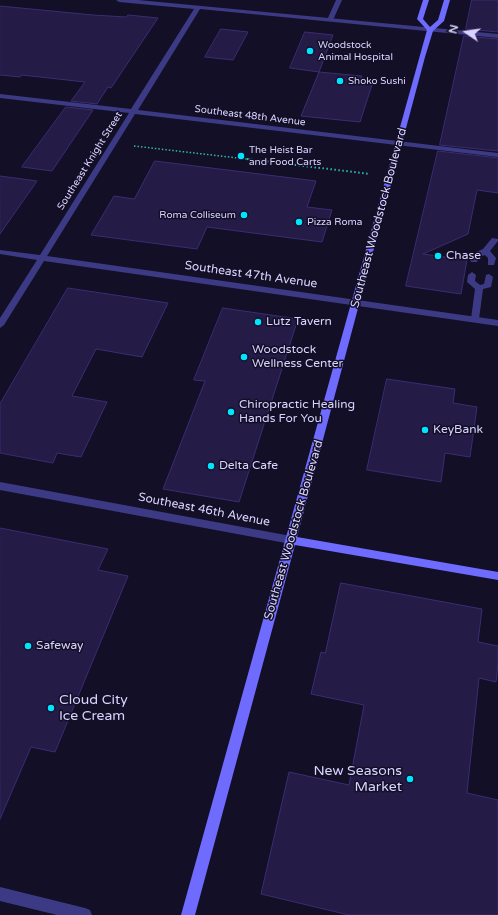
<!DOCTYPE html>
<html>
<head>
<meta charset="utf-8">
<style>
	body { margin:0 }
	#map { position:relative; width:498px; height:915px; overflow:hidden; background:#130f26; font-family:"Varela Round",sans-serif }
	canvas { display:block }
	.north { position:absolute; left:446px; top:12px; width:40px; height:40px; -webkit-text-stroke:3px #130f26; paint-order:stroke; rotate:283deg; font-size:11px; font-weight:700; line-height:16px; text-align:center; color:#d9d4ff }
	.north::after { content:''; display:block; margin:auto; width:14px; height:18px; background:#d9d4ff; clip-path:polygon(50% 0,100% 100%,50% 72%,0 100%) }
</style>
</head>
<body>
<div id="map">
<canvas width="498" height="915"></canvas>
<div class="north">N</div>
</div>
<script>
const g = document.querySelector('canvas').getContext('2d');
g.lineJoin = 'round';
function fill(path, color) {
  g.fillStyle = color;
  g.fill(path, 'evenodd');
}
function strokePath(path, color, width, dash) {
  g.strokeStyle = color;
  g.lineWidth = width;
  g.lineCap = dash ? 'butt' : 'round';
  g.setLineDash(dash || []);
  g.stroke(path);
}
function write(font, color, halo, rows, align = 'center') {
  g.font = font + ' "Varela Round",sans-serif';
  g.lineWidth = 3;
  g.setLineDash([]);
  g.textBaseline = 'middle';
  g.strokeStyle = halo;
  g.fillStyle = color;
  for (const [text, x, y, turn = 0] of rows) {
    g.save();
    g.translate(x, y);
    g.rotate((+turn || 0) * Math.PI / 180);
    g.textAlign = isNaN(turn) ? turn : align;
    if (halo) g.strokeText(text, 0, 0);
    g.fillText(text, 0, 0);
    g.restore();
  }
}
const building = new Path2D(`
	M 472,0 L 498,0 L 498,32 L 466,29 Z
	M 0,6 L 93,15 L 126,17 L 128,15 L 158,18 L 111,88 L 108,87 L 97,104 L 71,101 L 85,82 L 22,75 L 20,77 L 0,75 Z
	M 221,29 L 248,32 L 233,60 L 205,57 Z
	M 305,32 L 333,35 L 319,72 L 362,76 L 360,81 L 373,82 L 360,122 L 301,116 L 319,72 L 290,68 Z
	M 464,36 L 498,39 L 498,151 L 440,145 Z
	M 66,107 L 93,110 L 52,171 L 22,167 Z
	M 438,151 L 498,158 L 498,193 L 477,190 L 468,234 L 423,254 L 467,260 L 461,294 L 406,286 Z
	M 155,161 L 316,181 L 307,207 L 332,210 L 322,242 L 207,227 L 197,249 L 91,235 L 114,196 L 134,199 Z
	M 0,176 L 37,181 L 0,234 Z
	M 68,288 L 168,303 L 142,357 L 96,349 L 72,396 L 107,402 L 81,457 L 57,453 L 53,463 L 0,453 L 0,404 Z
	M 223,308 L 298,319 L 239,502 L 163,489 L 205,381 L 194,380 Z
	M 387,379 L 455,389 L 453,403 L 477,407 L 470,457 L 445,453 L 441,482 L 367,470 Z
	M 0,528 L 108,549 L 98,570 L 128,576 L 55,752 L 31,747 L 0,819 Z
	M 341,583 L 482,609 L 478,642 L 498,646 L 498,663 L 496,682 L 479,678 L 467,793 L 498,800 L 498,915 L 349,915 L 261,894 L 289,772 L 349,785 L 364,705 L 311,694 L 321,652 L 325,653 Z`);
fill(building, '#241b47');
strokePath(building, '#3b2d73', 1);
strokePath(new Path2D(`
	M 134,146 L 255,160`), '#2fb8b0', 1.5, [1.5, 2]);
strokePath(new Path2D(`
	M 247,159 L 370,174`), '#2fb8b0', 2, [1.5, 2.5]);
fill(new Path2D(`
	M 336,0 L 342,0 L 333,20 L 328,21 L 327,20 Z
	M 492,238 L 498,239 L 498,241 L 490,251 L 496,258 L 494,265 L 488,265 L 488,258 L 485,255 L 479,257 L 477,262 L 471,262 L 470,260 L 472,254 L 483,249 Z
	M 472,272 L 476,275 L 475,281 L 480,285 L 484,284 L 486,275 L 489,274 L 493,277 L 491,287 L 483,289 L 479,319 L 475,322 L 471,319 L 475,289 L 467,282 L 468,275 Z
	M 0,887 L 85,908 L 90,910 L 92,915 L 57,915 L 0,901 Z`), '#3d3a85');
fill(new Path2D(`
	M 116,0 L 138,0 L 498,34 L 498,38 L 200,9 L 138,110 L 498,153 L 498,157 L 135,114 L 47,256 L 498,320 L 498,326 L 44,261 L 4,325 L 0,328 L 0,318 L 37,260 L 0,254 L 0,250 L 40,255 L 129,113 L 0,98 L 0,94 L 131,109 L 194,9 L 119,2 Z
	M 0,482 L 291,536 L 295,537 L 296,540 L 295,543 L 291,544 L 0,490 Z`), '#3d3a85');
fill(new Path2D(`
	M 423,0 L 429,0 L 423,19 L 430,27 L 438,20 L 444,0 L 450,0 L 444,21 L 433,31 L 425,57 L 297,537 L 498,572 L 498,580 L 295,545 L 195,915 L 181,915 L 427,30 L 417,19 Z`), '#6f6bff');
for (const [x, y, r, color] of [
	[310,51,4,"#00e5ff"],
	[340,81,4,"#00e5ff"],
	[241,156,4,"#00e5ff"],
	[244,215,4,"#00e5ff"],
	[299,222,4,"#00e5ff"],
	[438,256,4,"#00e5ff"],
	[258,322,4,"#00e5ff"],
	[244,357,4,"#00e5ff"],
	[231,412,4,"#00e5ff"],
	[425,430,4,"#00e5ff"],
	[211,466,4,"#00e5ff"],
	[28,646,4,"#00e5ff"],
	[51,708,4,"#00e5ff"],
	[410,779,4,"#00e5ff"]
]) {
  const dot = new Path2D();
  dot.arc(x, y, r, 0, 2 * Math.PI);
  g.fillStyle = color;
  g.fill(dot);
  strokePath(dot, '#130f26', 1.5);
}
write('10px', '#d9d4ff', '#130f26', [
	["Woodstock",318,45],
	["Animal Hospital",318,57],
	["Shoko Sushi",348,81],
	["The Heist Bar",249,150],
	["and Food Carts",249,162],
	["Roma Colliseum",236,215,"right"],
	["Pizza Roma",307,222]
], 'left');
write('10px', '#d9d4ff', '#130f26', [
	["Southeast 48th Avenue",250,116,7],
	["Southeast Knight Street",90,161,-58]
]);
write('12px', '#d9d4ff', '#130f26', [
	["Southeast Woodstock Boulevard",379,218,-75],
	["Southeast 47th Avenue",251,275,8],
	["Southeast 46th Avenue",204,510,11],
	["Southeast Woodstock Boulevard",294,530,-74]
]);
write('12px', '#d9d4ff', '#130f26', [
	["Chase",446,256],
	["Lutz Tavern",266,322],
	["Woodstock",252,350],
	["Wellness Center",252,364],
	["Chiropractic Healing",239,405],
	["Hands For You",239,419],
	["KeyBank",433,430],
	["Delta Cafe",219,466],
	["Safeway",36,646]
], 'left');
write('14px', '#d9d4ff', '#130f26', [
	["Cloud City",59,700],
	["Ice Cream",59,716],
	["New Seasons",402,771,"right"],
	["Market",402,787,"right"]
], 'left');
</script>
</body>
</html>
